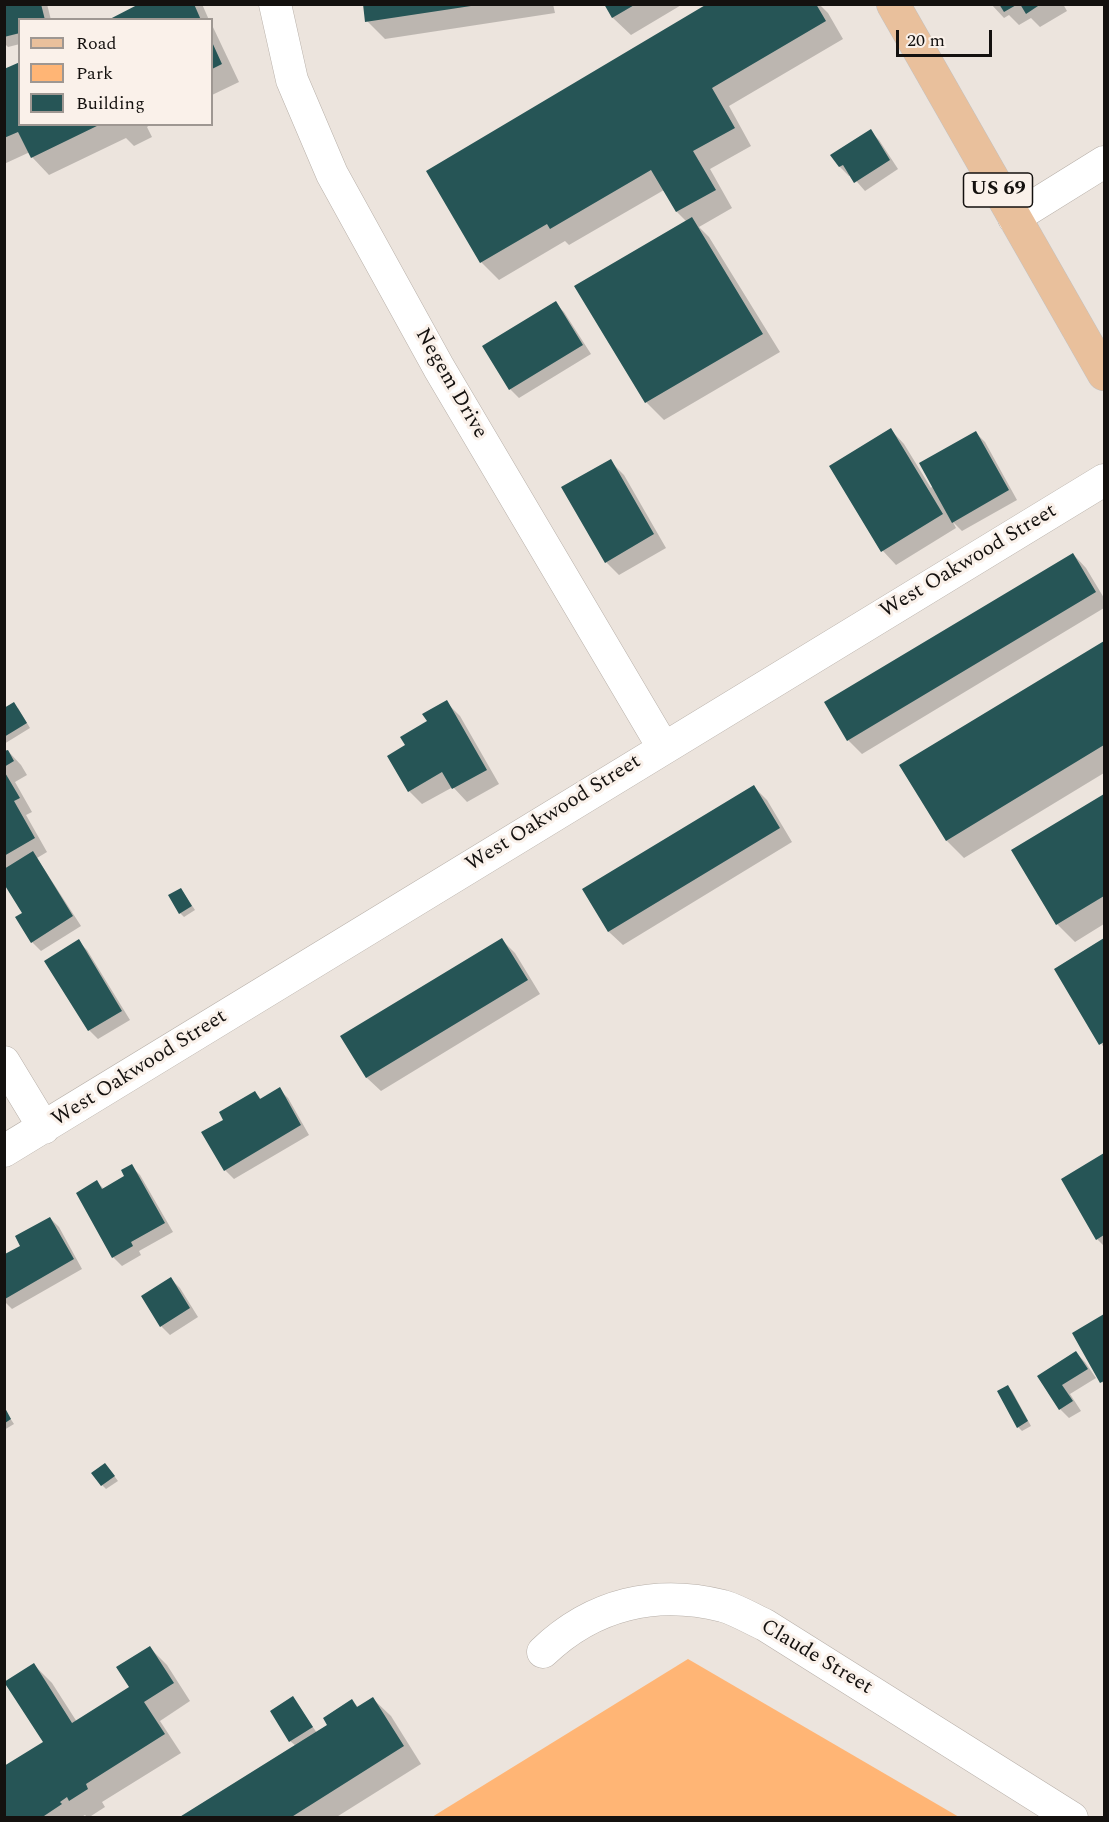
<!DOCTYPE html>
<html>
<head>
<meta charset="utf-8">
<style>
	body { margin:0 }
	#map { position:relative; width:1109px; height:1822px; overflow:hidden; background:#ece4dd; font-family:Spectral,serif }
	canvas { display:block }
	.frame { position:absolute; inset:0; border:6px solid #14110f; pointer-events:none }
	.legend { position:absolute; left:18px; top:18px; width:195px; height:108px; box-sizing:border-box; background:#faf1ea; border:2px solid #9e9792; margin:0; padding:8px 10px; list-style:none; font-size:18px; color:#14110f }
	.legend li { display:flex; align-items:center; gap:12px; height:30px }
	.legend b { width:30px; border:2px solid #9e9792 }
	.scale { position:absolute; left:896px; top:30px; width:96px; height:27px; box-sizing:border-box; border:3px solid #14110f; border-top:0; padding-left:8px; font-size:18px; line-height:21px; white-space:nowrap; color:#14110f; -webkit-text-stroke:4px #faf1ea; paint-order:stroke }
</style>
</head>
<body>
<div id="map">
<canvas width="1109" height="1822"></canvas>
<div class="frame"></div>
<ul class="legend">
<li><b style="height:8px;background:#e9c09c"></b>Road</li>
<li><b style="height:16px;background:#ffb575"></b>Park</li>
<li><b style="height:16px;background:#265556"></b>Building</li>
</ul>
<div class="scale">20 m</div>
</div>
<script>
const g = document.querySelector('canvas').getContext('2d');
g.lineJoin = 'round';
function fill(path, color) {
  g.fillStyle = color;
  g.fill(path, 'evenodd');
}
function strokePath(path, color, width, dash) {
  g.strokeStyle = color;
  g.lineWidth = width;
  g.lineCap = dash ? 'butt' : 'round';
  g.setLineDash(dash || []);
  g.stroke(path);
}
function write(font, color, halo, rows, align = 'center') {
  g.font = font + ' Spectral,serif';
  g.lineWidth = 6;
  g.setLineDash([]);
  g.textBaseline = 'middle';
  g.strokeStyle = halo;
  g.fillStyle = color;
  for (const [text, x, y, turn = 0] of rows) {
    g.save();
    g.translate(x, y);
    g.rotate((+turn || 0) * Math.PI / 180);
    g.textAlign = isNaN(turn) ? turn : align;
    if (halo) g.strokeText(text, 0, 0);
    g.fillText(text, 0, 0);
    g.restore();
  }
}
fill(new Path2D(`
	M 688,1659 L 959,1817 L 432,1817 Z`), '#ffb575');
fill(new Path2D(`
	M 4,4 L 47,4 L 51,20 L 20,20 L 20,44 L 8,47 L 4,43 Z
	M 143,4 L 202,4 L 209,20 L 111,20 Z
	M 364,4 L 553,4 L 555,13 L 385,39 L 367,21 Z
	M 605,4 L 683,4 L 631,35 L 613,18 Z
	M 711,4 L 819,4 L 828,13 L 843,39 L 729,106 L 751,146 L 710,169 L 732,208 L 699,227 L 709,237 L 780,352 L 664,420 L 646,402 L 687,222 L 677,212 L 664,190 L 569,245 L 565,241 L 499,280 L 481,262 L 428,172 Z
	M 991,4 L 1063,4 L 1067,11 L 1040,27 L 1031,18 L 1019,25 L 1009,15 L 1004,18 Z
	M 212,25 L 239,82 L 212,95 Z
	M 4,71 L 20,124 L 151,124 L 147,127 L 152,137 L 134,146 L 126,138 L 49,175 L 32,157 L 30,152 L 4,164 Z
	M 870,131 L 879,140 L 898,169 L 865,191 L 851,175 L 849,176 L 840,167 L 832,155 Z
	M 555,303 L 564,312 L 591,354 L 519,398 L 510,389 Z
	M 891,430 L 904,444 L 931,488 L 976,433 L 985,442 L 1017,500 L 962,531 L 953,522 L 956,528 L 896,565 L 883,551 L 831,467 Z
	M 610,461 L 624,475 L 666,548 L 619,575 L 606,562 Z
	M 1073,554 L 1086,568 L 1104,598 L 1104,608 L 862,754 L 848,740 L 826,703 Z
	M 1104,643 L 1104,773 L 964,858 L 947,841 L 901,766 Z
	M 446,702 L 460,716 L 499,784 L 467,802 L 453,787 L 422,804 L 409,791 L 429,722 Z
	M 18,708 L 30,728 L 4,744 L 4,710 Z
	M 8,751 L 21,765 L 27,775 L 15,782 L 32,812 L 26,815 L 47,852 L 37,858 L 81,926 L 41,951 L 32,942 L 24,913 L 4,882 L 4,753 Z
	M 754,787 L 767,800 L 792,842 L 623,945 L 609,932 L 584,889 Z
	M 1104,795 L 1104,924 L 1075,942 L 1057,924 L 1013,850 Z
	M 181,889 L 195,910 L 184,917 L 180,913 Z
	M 502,940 L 515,953 L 540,994 L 381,1091 L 367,1078 L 342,1037 Z
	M 1104,940 L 1104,1048 L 1056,969 Z
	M 78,941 L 87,950 L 130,1020 L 98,1039 L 89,1030 L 46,961 Z
	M 279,1089 L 288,1098 L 309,1135 L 234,1179 L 225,1170 L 225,1120 L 255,1093 L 261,1099 Z
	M 1104,1155 L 1104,1246 L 1097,1239 L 1063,1179 Z
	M 131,1166 L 140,1175 L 173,1232 L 139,1251 L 141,1255 L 122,1266 L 113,1257 L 97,1182 L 104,1189 L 126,1177 Z
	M 50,1218 L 59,1227 L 82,1269 L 12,1309 L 4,1301 L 4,1256 L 22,1246 Z
	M 171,1279 L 180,1288 L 198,1317 L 170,1335 L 161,1326 Z
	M 1104,1316 L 1104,1385 L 1074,1333 Z
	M 1076,1353 L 1085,1362 L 1096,1378 L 1070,1394 L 1081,1411 L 1069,1418 L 1060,1409 L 1039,1377 Z
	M 1008,1387 L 1012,1391 L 1031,1426 L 1022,1431 L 1018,1427 Z
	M 4,1409 L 14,1424 L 4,1430 Z
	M 109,1469 L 118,1481 L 106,1489 L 102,1485 Z
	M 150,1648 L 167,1665 L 190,1701 L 160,1721 L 181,1753 L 102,1802 L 105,1807 L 88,1818 L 85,1815 L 80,1818 L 8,1818 L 45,1743 L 34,1665 L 52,1683 L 77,1722 L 131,1687 Z
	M 293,1698 L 317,1733 L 329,1725 L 352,1701 L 359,1708 L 373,1699 L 391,1716 L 421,1764 L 335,1818 L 182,1818 L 296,1746 L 290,1741 Z`), '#0003');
fill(new Path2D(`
	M 4,4 L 41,4 L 45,20 L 20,20 L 20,33 L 4,37 Z
	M 139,4 L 194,4 L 201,20 L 108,20 Z
	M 363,4 L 471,4 L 471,6 L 365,22 Z
	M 604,4 L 636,4 L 612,18 Z
	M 707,4 L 788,4 L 789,6 L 792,4 L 816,4 L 826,21 L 712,88 L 735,128 L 693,151 L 716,190 L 676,212 L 651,170 L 550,229 L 547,224 L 480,263 L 426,171 Z
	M 999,4 L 1018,4 L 1004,12 Z
	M 1020,4 L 1041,4 L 1026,14 Z
	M 212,42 L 222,64 L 212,69 Z
	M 20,62 L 20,124 L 101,124 L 31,158 L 18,132 L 4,138 L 4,69 Z
	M 871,129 L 890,160 L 854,183 L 843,165 L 839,167 L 830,155 Z
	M 692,217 L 763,334 L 645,403 L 574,286 Z
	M 556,301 L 583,345 L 509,390 L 482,346 Z
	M 891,428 L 943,514 L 881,552 L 829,466 Z
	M 976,431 L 1009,490 L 952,523 L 919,463 Z
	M 611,459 L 654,534 L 605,563 L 561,487 Z
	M 1073,553 L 1096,592 L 847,741 L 824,702 Z
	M 1104,641 L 1104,745 L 946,841 L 899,765 Z
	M 447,700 L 487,770 L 452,789 L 442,772 L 408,792 L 387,756 L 405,745 L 400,737 L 427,721 L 422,714 Z
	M 14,702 L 27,723 L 4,737 L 4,708 Z
	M 8,750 L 14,761 L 4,767 L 4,751 Z
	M 4,771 L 20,798 L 14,801 L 35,838 L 4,856 Z
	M 754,785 L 780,828 L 608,932 L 582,889 Z
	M 1104,794 L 1104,896 L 1056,925 L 1011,850 Z
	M 33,851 L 73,916 L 31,943 L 15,917 L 22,913 L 4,884 L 4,869 Z
	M 181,888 L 192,906 L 179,914 L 168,895 Z
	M 502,938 L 528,980 L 366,1078 L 340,1036 Z
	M 1104,938 L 1104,1042 L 1099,1045 L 1054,969 Z
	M 79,939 L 122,1011 L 88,1031 L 44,961 Z
	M 280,1087 L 301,1125 L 224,1171 L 201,1132 L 223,1120 L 219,1112 L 255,1091 L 260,1099 Z
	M 1104,1153 L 1104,1235 L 1096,1240 L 1061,1179 Z
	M 132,1164 L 165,1223 L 131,1242 L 133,1246 L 112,1258 L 76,1193 L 97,1180 L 102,1189 L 124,1176 L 121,1170 Z
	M 50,1217 L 74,1259 L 5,1299 L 5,1254 L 20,1246 L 15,1236 Z
	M 171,1277 L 190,1308 L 160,1327 L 141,1296 Z
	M 1104,1314 L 1104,1381 L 1100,1383 L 1072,1333 Z
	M 1076,1351 L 1088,1369 L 1062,1385 L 1073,1401 L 1059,1410 L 1037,1376 Z
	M 1008,1385 L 1028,1421 L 1017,1428 L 997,1391 Z
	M 5,1408 L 11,1419 L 5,1423 Z
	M 105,1463 L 115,1476 L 101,1486 L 91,1473 Z
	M 150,1646 L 174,1683 L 144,1702 L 165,1734 L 86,1784 L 88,1789 L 69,1801 L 67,1797 L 60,1802 L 62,1804 L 41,1818 L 6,1818 L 4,1815 L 4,1766 L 43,1742 L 4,1682 L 34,1663 L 72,1723 L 129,1687 L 116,1667 Z
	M 293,1696 L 313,1727 L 289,1742 L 270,1711 Z
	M 373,1697 L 404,1746 L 290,1818 L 178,1818 L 327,1725 L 323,1718 L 352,1699 L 357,1707 Z`), '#265556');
const minor = new Path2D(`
	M 275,4 L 292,80 L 332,174 L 439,368 L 663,747
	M 1014,218 L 1104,162
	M 4,1062 L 44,1128
	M 4,1151 L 1104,480
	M 543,1652 C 593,1604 656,1589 723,1606 C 737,1610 752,1619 765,1625 L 1072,1818`);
const primary = new Path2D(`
	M 893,4 L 1104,374`);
strokePath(minor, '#b7afa8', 33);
strokePath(primary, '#c2c1c1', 34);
strokePath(minor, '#fff', 32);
strokePath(primary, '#e9c09c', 33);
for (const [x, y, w] of [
	[998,190,69]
]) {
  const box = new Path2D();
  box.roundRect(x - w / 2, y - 17, w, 34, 4.5);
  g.fillStyle = '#faf1ea';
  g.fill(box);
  strokePath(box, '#14110f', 1.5);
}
write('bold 20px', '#14110f', null, [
	["US 69",998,190]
]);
write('21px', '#14110f', '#faf1ea', [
	["Negem Drive",450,384,60],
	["West Oakwood Street",969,562,-31],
	["West Oakwood Street",554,814,-32],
	["West Oakwood Street",140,1069,-32],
	["Claude Street",816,1658,31]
]);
</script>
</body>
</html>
